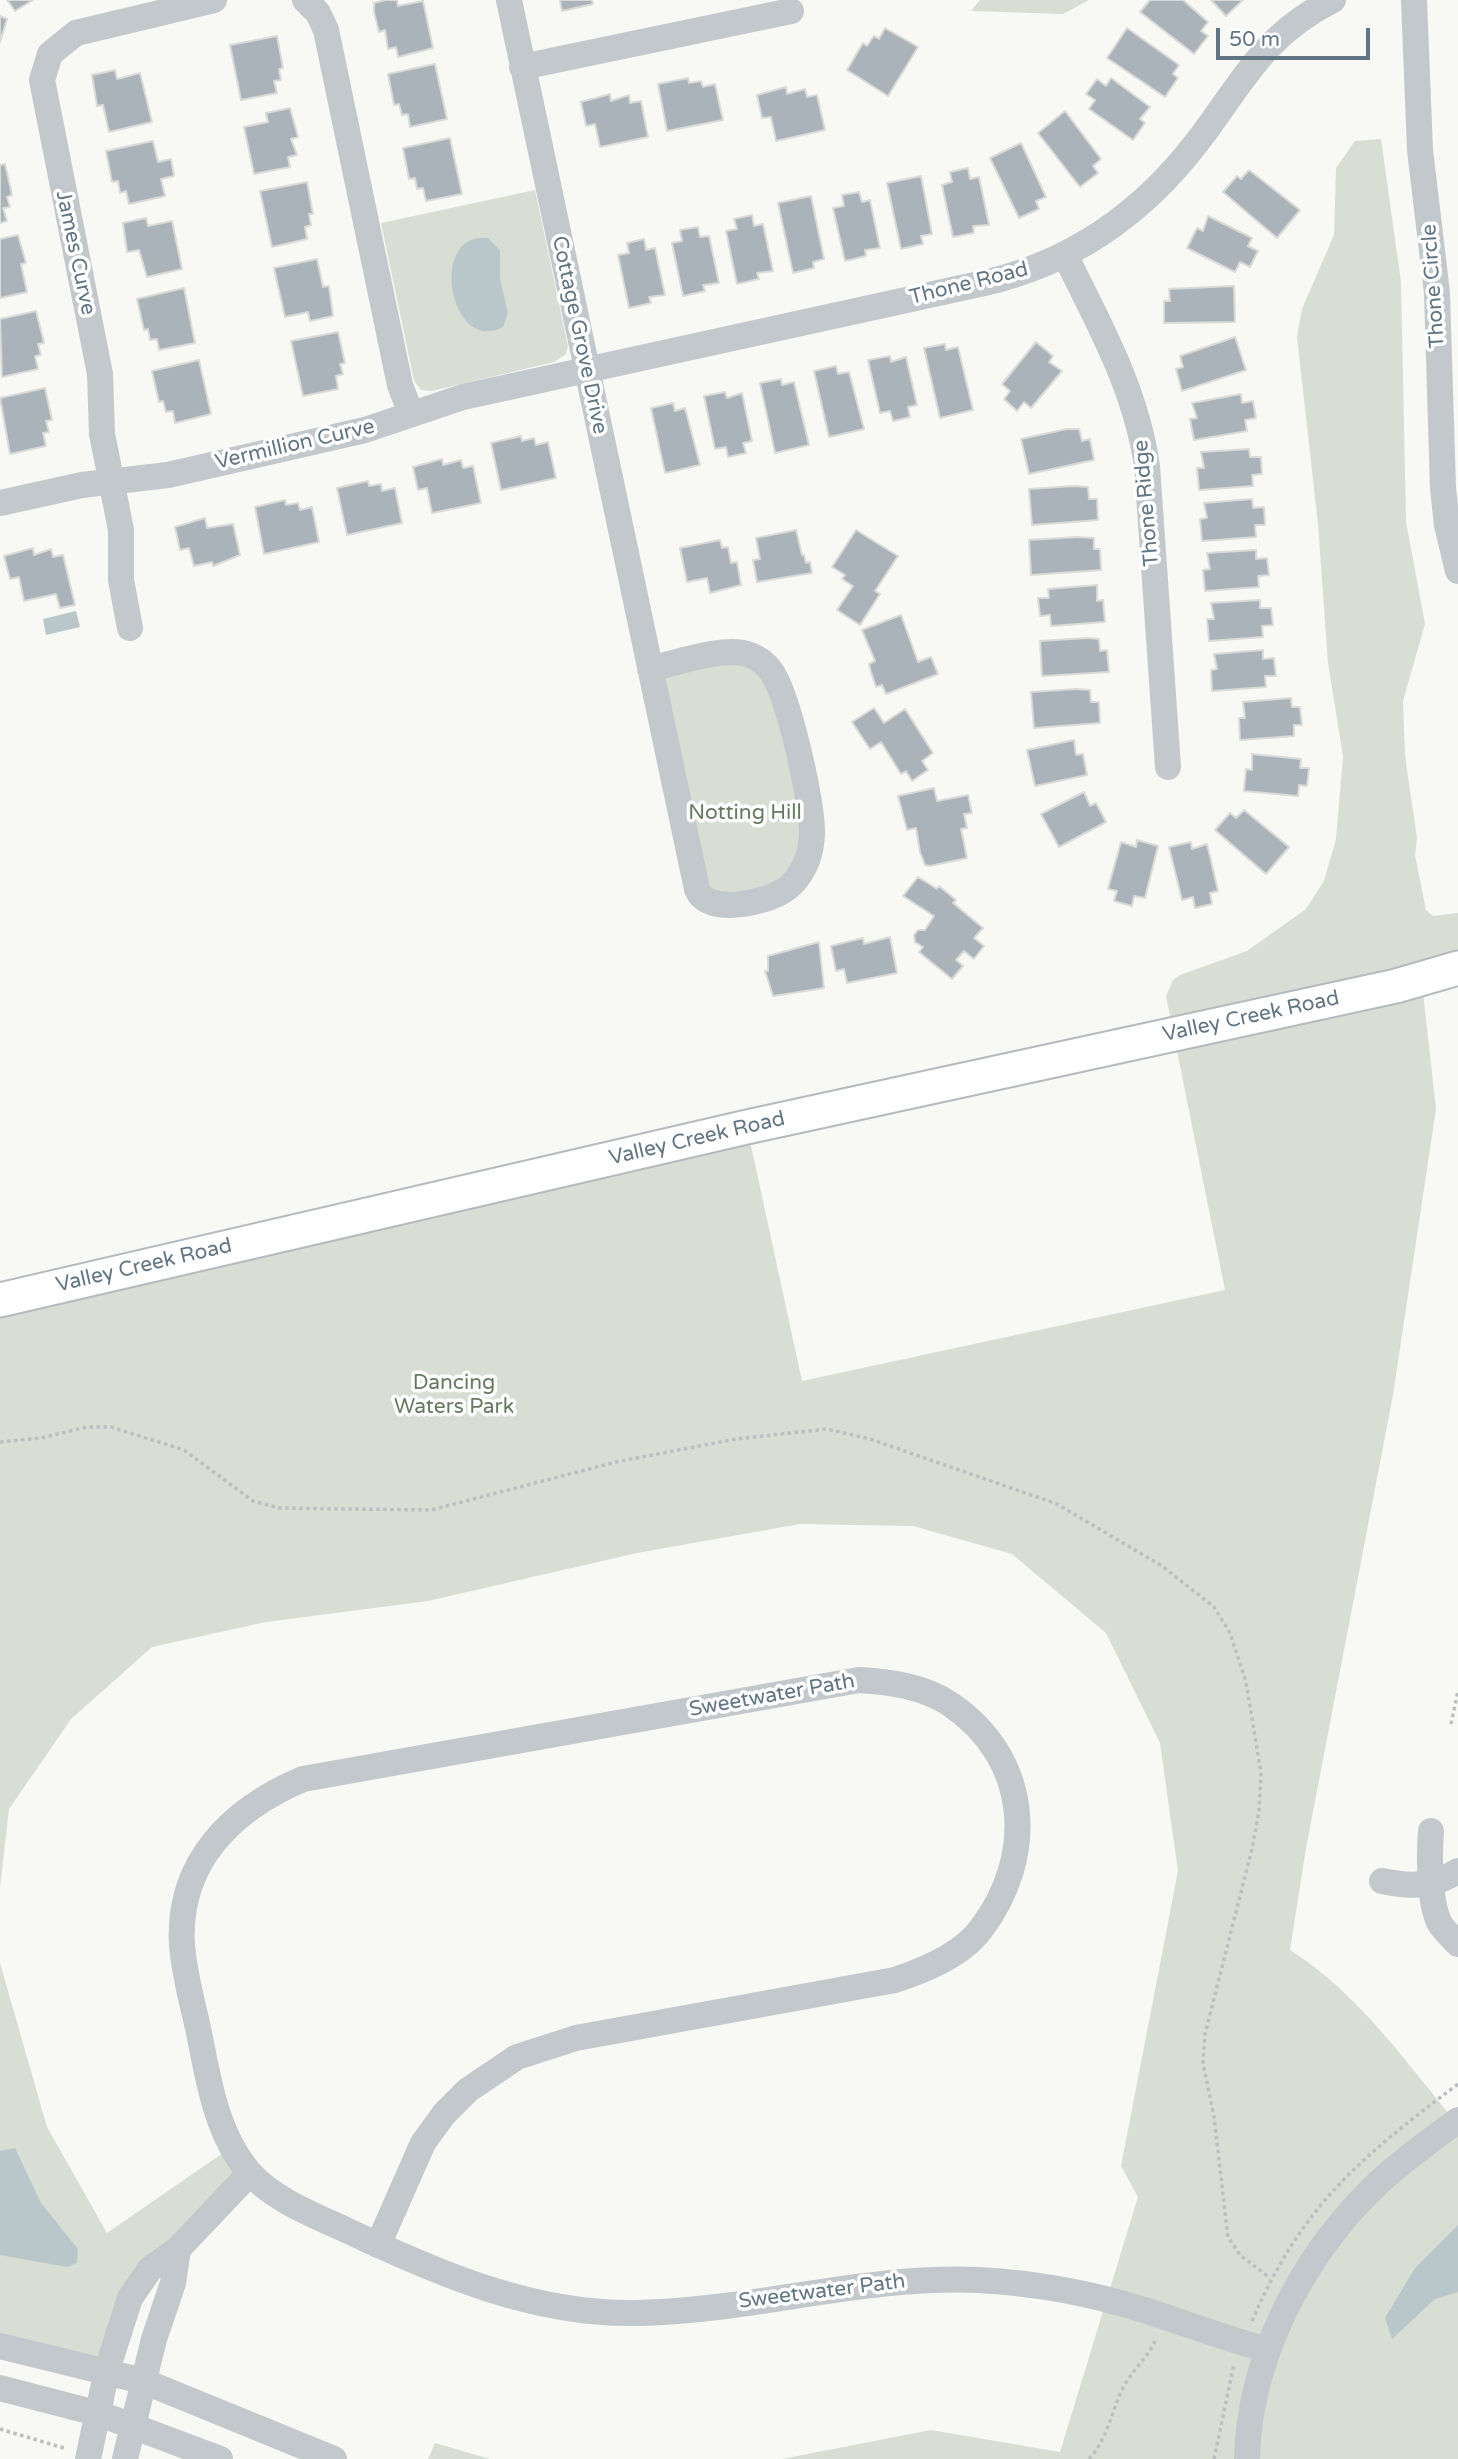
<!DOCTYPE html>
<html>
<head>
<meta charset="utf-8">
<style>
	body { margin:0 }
	#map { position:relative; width:1458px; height:2459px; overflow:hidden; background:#f8f8f5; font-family:"Varela Round",sans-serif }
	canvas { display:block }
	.scale { position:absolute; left:1216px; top:28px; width:154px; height:32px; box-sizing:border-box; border:4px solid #627582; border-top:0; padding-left:9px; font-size:21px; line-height:24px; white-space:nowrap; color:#627582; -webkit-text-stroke:5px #fff; paint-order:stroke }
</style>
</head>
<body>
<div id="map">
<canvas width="1458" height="2459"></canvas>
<div class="scale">50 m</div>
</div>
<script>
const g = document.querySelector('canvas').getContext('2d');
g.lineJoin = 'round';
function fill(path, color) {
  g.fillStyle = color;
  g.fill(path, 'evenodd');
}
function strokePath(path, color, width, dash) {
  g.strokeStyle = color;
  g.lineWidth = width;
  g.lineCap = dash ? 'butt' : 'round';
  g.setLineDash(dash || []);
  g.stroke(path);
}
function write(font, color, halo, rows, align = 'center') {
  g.font = font + ' "Varela Round",sans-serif';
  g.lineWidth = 7;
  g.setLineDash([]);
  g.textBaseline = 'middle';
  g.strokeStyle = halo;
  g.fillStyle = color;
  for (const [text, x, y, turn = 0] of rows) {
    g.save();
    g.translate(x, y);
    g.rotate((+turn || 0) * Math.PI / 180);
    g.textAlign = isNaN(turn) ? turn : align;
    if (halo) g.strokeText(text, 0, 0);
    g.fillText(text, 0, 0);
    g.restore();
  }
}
fill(new Path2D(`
	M 980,0 L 1089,0 L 1063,14 L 971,11 Z
	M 1381,139 L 1401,282 L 1406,522 L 1425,624 L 1403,701 L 1405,756 L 1417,838 L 1415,855 L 1426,910 L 1433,916 L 1458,913 L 1458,968 L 1422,984 L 1436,1109 L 1393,1395 L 1306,1848 L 1290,1950 C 1357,1992 1405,2061 1455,2121 L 1458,2120 L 1458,2459 L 782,2459 L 931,2430 L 1060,2452 L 1138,2197 L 1121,2166 L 1178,1871 L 1160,1743 L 1106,1633 L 1012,1554 L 913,1526 L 800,1524 L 637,1553 L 428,1601 L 266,1622 L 152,1647 L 71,1719 L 9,1809 L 0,1888 L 0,1300 L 747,1127 L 802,1381 L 1225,1290 L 1166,996 L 1173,980 L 1180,975 L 1247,951 L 1306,909 L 1324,881 L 1336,839 L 1343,756 L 1328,663 L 1318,524 L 1297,337 L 1302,309 L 1334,235 L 1336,168 L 1355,141 Z
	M 535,190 L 568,346 L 566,354 L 554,362 L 432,391 L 421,390 L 414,381 L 381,223 Z
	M 763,662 L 811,823 L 797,880 L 712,905 L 650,669 Z
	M 0,1963 L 47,2127 L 107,2233 L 233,2146 L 250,2173 L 150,2270 L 107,2370 L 0,2346 Z
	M 435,2443 L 490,2459 L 428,2459 Z`), '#d8ded4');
fill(new Path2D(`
	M 488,238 L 500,250 L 500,279 L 508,313 L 503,327 C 450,356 427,231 488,238 Z
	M 76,611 L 80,627 L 46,635 L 43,619 Z
	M 15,2148 L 41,2203 L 78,2249 L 77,2263 L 67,2267 L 0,2255 L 0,2151 Z
	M 1458,2225 L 1458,2292 L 1435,2299 L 1392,2339 L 1385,2318 L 1415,2268 Z`), '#b9c7ca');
const building = new Path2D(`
	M 7,0 L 33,0 L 15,11 Z
	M 386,0 L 397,0 L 398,6 L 423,1 L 433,48 L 398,57 L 396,47 L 388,49 L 385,30 L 379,32 L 374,12 L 374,3 Z
	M 560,0 L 592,0 L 593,4 L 562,11 Z
	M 1150,0 L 1183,0 L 1208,22 L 1201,31 L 1208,36 L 1194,54 L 1140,12 Z
	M 1211,0 L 1243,0 L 1226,16 Z
	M 0,16 L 7,19 L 0,42 Z
	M 885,28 L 918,47 L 888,96 L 847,70 L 863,43 L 867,46 L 874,36 L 879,39 Z
	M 1127,28 L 1179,65 L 1173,74 L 1178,78 L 1165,97 L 1107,58 Z
	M 277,36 L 283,68 L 279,69 L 281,80 L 274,81 L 277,93 L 241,100 L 230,45 Z
	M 435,64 L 447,119 L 410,127 L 408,114 L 402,115 L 399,104 L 394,105 L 388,74 Z
	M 115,70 L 117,79 L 140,73 L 152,122 L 109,132 L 103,105 L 97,106 L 92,75 Z
	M 688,78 L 689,83 L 701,81 L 703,87 L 715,84 L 723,120 L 667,131 L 658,84 Z
	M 1111,78 L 1150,107 L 1140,119 L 1145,123 L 1133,140 L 1089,109 L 1095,100 L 1086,94 L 1097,79 L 1106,86 Z
	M 786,87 L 787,94 L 805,89 L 807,97 L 817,95 L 825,130 L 776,141 L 771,117 L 762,118 L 757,95 Z
	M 610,94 L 611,101 L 629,95 L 630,103 L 641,101 L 648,137 L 600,147 L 595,124 L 586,126 L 581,102 Z
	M 290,108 L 298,137 L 291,139 L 297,155 L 288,157 L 290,167 L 254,174 L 244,127 L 268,122 L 266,113 Z
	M 1065,111 L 1101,159 L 1093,166 L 1098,173 L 1080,187 L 1038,133 Z
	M 450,138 L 462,194 L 426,201 L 423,188 L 417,189 L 415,178 L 409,179 L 403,148 Z
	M 153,141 L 158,162 L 171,159 L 174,176 L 161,179 L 165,196 L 129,204 L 126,191 L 120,193 L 118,181 L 112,182 L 106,151 Z
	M 1021,143 L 1046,197 L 1036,201 L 1039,209 L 1019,218 L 990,158 Z
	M 5,164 L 12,195 L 7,197 L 10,207 L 3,208 L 7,221 L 0,223 L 0,165 Z
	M 968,168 L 970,179 L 979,177 L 989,225 L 973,226 L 974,233 L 953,237 L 942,185 L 952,182 L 950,172 Z
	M 1249,170 L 1300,210 L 1277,238 L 1223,192 L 1237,176 L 1241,179 Z
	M 921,176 L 932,234 L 921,236 L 923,244 L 901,249 L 887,183 Z
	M 307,182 L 313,214 L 309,214 L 311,225 L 305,227 L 307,239 L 272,247 L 260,191 Z
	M 859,192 L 862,202 L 870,200 L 880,248 L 865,250 L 866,256 L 845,261 L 833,208 L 844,206 L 842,195 Z
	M 811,196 L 824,259 L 813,262 L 814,268 L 793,273 L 778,203 Z
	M 752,215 L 754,226 L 763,224 L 773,271 L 757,273 L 759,279 L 737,284 L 726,231 L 737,229 L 734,219 Z
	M 1208,216 L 1252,238 L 1248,246 L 1258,251 L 1250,267 L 1240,262 L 1235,272 L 1187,248 L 1197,228 L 1203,231 Z
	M 146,218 L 148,226 L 172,221 L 182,269 L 147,277 L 139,250 L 127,252 L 123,223 Z
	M 698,227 L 700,237 L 709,236 L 719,283 L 703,285 L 705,291 L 683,296 L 672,243 L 682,241 L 680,230 Z
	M 18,235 L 26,263 L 21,264 L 27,292 L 0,298 L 0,239 Z
	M 644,239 L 646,250 L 655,248 L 665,295 L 649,297 L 651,303 L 629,308 L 618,255 L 629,253 L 627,243 Z
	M 317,259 L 323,287 L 329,286 L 333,316 L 310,321 L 308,312 L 285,317 L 274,268 Z
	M 1234,286 L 1235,322 L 1164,323 L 1164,301 L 1170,301 L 1169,289 Z
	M 184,288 L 195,343 L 159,350 L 157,339 L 150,340 L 148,329 L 144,330 L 137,299 Z
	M 36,311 L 44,343 L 38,344 L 41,355 L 35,356 L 38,369 L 2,377 L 0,319 Z
	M 338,332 L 345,363 L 340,364 L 343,374 L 336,376 L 338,389 L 303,396 L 291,341 Z
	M 1235,337 L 1246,370 L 1182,391 L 1176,369 L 1183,367 L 1180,356 Z
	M 1036,342 L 1053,356 L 1049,362 L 1062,371 L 1031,408 L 1024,402 L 1017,411 L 1004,399 L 1010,391 L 1002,384 Z
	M 945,344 L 946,350 L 958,347 L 973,410 L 940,418 L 924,348 Z
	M 890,356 L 891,362 L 906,357 L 917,405 L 908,407 L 910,417 L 893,421 L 890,411 L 880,413 L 868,360 Z
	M 199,360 L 211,414 L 175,423 L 173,411 L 166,412 L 163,401 L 159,402 L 152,371 Z
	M 836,366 L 838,374 L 849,372 L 864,429 L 829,437 L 814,371 Z
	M 781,379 L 782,385 L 794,382 L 809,445 L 775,453 L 760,383 Z
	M 45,388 L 52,420 L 46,421 L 49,432 L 43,433 L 46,446 L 10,454 L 0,398 Z
	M 725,392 L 727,398 L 742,393 L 752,441 L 743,443 L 746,453 L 728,457 L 726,447 L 715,449 L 704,396 Z
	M 1241,394 L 1242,403 L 1253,401 L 1256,418 L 1245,420 L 1247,431 L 1194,440 L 1190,419 L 1197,418 L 1192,403 Z
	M 673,403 L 675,411 L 685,408 L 700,465 L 665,473 L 651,408 Z
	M 1067,429 L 1079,429 L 1082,441 L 1090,439 L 1094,460 L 1029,474 L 1021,439 Z
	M 521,436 L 522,441 L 534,438 L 536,445 L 548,442 L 556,478 L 501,490 L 491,443 Z
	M 1249,449 L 1250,457 L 1261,457 L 1262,474 L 1252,475 L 1253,486 L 1199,490 L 1197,468 L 1204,468 L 1201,452 Z
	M 442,459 L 443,465 L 461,460 L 463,468 L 473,466 L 481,503 L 432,513 L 427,488 L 418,490 L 413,467 Z
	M 368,481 L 369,486 L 381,484 L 382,491 L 395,488 L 402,523 L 347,535 L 337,488 Z
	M 1074,486 L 1088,487 L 1089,499 L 1097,499 L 1098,520 L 1032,525 L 1029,489 Z
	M 1252,499 L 1253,508 L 1264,507 L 1265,525 L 1255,525 L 1256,537 L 1202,541 L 1200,519 L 1207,518 L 1204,503 Z
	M 285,500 L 286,505 L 298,503 L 300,510 L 312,507 L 319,542 L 264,554 L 255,507 Z
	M 205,518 L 207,528 L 233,524 L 240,555 L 213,566 L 212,562 L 194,566 L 189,548 L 180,550 L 175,527 Z
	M 796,530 L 802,555 L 804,555 L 806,563 L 810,562 L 812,573 L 757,582 L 753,560 L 760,559 L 756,538 Z
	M 856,530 L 898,556 L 875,591 L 880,594 L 860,625 L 837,610 L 853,586 L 842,579 L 845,575 L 832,567 Z
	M 1077,537 L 1094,538 L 1094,549 L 1100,549 L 1101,570 L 1031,575 L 1029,540 Z
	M 720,540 L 722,548 L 728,547 L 731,563 L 737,562 L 741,585 L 710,593 L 707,578 L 687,582 L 680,548 Z
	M 33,548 L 34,555 L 51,549 L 53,557 L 63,555 L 75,605 L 60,608 L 56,594 L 24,601 L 19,577 L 10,579 L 4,556 Z
	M 1256,550 L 1256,559 L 1267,558 L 1269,575 L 1258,576 L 1259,587 L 1205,591 L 1203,570 L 1210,569 L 1207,553 Z
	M 1097,585 L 1097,601 L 1103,600 L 1105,622 L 1051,626 L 1050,615 L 1040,616 L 1038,598 L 1049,598 L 1048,589 Z
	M 1260,600 L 1260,608 L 1271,608 L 1273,625 L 1262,626 L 1263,637 L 1209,641 L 1207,619 L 1214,619 L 1211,603 Z
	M 901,615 L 918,662 L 931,657 L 938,674 L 886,694 L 882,685 L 876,687 L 871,672 L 869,664 L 875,661 L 862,630 Z
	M 1087,638 L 1099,639 L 1100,651 L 1107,650 L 1109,672 L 1042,676 L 1040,641 Z
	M 1263,650 L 1263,659 L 1274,658 L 1276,676 L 1265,676 L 1266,687 L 1212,691 L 1211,670 L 1217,669 L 1214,654 Z
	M 1076,689 L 1090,690 L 1091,702 L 1099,702 L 1100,723 L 1034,728 L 1031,692 Z
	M 1291,698 L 1292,707 L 1300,707 L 1302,725 L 1294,725 L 1294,736 L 1240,740 L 1239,718 L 1245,718 L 1243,702 Z
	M 874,708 L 884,723 L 905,709 L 933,753 L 922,761 L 928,770 L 912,781 L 906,771 L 901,774 L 881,742 L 870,749 L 852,722 Z
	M 1074,740 L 1076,755 L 1083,754 L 1087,775 L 1035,786 L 1027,750 Z
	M 1252,754 L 1301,759 L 1300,768 L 1309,768 L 1307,786 L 1299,785 L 1298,796 L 1244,791 L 1246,769 L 1252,770 Z
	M 934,788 L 937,801 L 968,795 L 972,813 L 964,814 L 967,828 L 961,829 L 967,858 L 930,866 L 925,865 L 920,852 L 916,828 L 907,830 L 898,796 Z
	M 1084,792 L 1090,806 L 1096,803 L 1106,822 L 1059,847 L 1041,814 Z
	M 1244,810 L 1289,847 L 1266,874 L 1215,830 L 1230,813 L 1236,818 Z
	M 1137,840 L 1158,846 L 1145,898 L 1134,896 L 1132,906 L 1114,901 L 1117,891 L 1108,889 L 1121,842 L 1136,847 Z
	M 1191,842 L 1192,849 L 1207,844 L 1218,891 L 1210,893 L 1212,904 L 1195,908 L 1193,897 L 1182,900 L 1169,847 Z
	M 918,877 L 937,889 L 939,886 L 956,900 L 953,903 L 983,928 L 974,938 L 984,946 L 974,959 L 964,951 L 956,960 L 963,966 L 952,979 L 919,952 L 923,947 L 915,942 L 914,935 L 918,930 L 925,930 L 934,916 L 903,896 Z
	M 890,937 L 897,973 L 847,983 L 844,969 L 836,971 L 831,946 L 863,938 L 864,944 Z
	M 819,942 L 824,988 L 773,996 L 765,971 L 768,971 L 768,956 Z`);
fill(building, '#aab3b9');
strokePath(building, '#dadad8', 2);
const major = new Path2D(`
	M 0,1300 L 747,1127 L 1396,986 L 1458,968`);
strokePath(major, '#b4babe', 37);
strokePath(new Path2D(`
	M 0,1442 L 41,1438 L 87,1427 L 111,1427 L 184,1450 L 253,1501 L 279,1508 L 431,1510 L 616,1462 L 736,1439 L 827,1429 L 870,1439 L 1057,1504 L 1162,1566 L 1214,1607 L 1230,1633 L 1246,1682 L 1261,1773 L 1259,1811 L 1252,1849 L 1205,2034 L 1203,2063 L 1214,2117 L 1228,2237 L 1240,2255 L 1270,2278
	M 1451,1724 L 1458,1691
	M 1252,2321 C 1302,2205 1360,2158 1458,2084
	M 0,2429 L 67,2449
	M 1089,2459 C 1109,2437 1111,2411 1124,2386 C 1133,2369 1147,2359 1155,2341
	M 1214,2459 L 1234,2364`), '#bbbfc1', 3.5, [3.5, 3.5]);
strokePath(new Path2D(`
	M 305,0 L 318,13 L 326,30 L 400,385 L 411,414
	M 509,0 L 697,889 C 707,916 764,903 783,891 C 792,886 799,877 804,867 C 809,858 811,847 812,836 C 813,805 789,696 771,671 C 766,664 758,658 750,655 C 726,645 676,663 650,669
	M 1414,0 L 1420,150 L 1437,293 L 1443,488 L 1447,525 L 1458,571
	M 522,67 L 791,11
	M 1065,255 C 1099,324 1136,389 1147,466 L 1168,767
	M 0,503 L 82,485 L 168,475 L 365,430 L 463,397 L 984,283 C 1072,263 1143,213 1198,141 C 1243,82 1262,36 1333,0
	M 130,628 L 121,580 L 121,530 L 102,434 L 100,374 L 42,80 L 50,54 L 76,33 L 214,0
	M 1431,1831 C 1429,1856 1429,1900 1439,1922 C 1443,1930 1452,1937 1458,1944
	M 1382,1881 C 1412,1887 1432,1887 1458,1871
	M 378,2245 L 423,2143 L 444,2114 L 468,2090 L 517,2057 L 576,2038 L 895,1980 C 925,1970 962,1955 981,1929 C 1037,1855 1030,1758 950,1704 C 923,1686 890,1682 859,1680 L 303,1779 C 232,1809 177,1862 182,1945 C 184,1973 192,2001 198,2028 C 208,2077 215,2131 248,2171 C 272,2199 313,2215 346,2230 C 437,2273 533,2315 637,2313 C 752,2311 863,2275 979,2280 C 1035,2283 1090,2293 1144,2310 C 1185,2323 1226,2339 1268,2350
	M 0,2346 L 143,2381 L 334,2459
	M 0,2388 L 100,2414 L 220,2459
	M 88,2459 L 107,2370 L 130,2298 L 150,2269 L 178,2249 L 250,2173
	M 125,2459 L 154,2339 L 173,2283 L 178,2249
	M 1247,2459 C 1249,2360 1301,2259 1371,2190 C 1397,2164 1429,2142 1458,2120`), '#c3c8cc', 26);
strokePath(major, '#fff', 33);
write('21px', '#627582', '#fff', [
	["James Curve",75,253,78],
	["Thone Road",969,284,-14],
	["Thone Circle",1434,286,-94],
	["Cottage Grove Drive",579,335,78],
	["Vermillion Curve",295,445,-13],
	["Thone Ridge",1147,503,-95],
	["Valley Creek Road",1251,1017,-12],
	["Valley Creek Road",697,1139,-13],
	["Valley Creek Road",144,1266,-13],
	["Sweetwater Path",772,1696,-10],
	["Sweetwater Path",822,2292,-7]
]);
write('21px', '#667a61', '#fff', [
	["Notting Hill",745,813],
	["Dancing",454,1383],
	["Waters Park",454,1407]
]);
</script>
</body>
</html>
